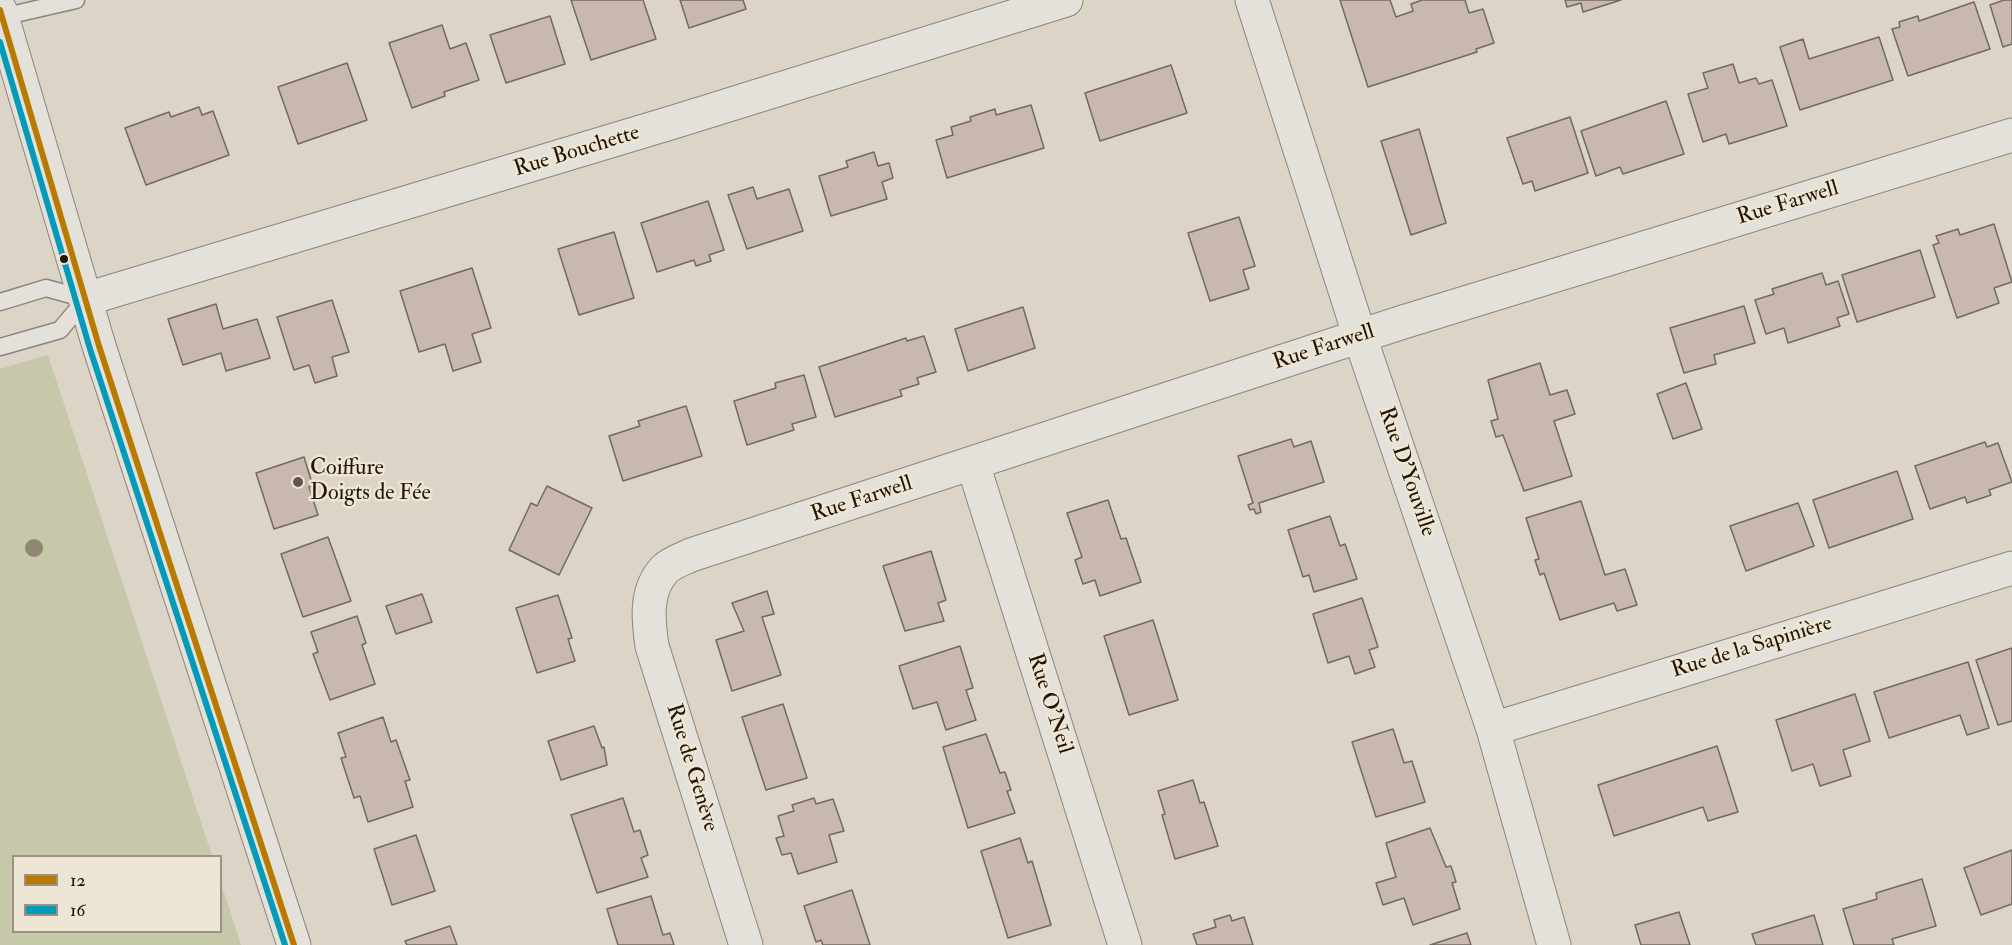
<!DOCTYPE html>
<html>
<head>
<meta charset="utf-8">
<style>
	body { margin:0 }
	#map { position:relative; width:2012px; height:945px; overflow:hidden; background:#dbd4c7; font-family:"IM FELL Double Pica",serif }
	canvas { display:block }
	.legend { position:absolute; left:12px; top:855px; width:210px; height:78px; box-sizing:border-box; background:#ede6d5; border:2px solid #9d9281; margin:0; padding:8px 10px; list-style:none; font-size:18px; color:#251404 }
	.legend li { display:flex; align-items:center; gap:12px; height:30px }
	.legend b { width:30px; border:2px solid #9d9281 }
</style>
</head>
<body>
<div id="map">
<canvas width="2012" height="945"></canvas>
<ul class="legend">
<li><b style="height:8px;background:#b87a01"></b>12</li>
<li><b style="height:8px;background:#049aba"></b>16</li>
</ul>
</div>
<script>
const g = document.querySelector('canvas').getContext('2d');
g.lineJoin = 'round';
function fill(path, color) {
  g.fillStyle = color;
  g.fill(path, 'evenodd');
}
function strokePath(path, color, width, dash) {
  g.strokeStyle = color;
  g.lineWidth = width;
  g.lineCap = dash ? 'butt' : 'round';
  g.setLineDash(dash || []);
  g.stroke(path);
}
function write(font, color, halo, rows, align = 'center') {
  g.font = font + ' "IM FELL Double Pica",serif';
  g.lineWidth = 5;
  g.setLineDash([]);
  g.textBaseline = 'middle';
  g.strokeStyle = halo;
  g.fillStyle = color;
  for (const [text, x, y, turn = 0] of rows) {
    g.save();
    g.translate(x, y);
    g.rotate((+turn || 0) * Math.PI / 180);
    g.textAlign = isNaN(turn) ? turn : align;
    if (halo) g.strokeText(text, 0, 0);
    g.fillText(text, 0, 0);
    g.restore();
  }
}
fill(new Path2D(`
	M 48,355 L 212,856 L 14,856 L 14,932 L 220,932 L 221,883 L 241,945 L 0,945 L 0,369 Z`), '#c6c8a9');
const building = new Path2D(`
	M 571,0 L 643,0 L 656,39 L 591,60 Z
	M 680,0 L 743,0 L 746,9 L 689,28 Z
	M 1340,0 L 1390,0 L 1396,17 L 1413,11 L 1411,4 L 1422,0 L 1465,0 L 1469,13 L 1483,9 L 1494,43 L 1476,49 L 1477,52 L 1368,87 Z
	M 1565,0 L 1621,0 L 1583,12 L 1581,3 L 1567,7 Z
	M 2004,0 L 2012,0 L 2012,44 L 2003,47 L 1990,5 Z
	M 1974,2 L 1990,49 L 1908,76 L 1892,29 L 1900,27 L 1899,22 L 1918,16 L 1919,21 Z
	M 550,16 L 565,64 L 506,83 L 490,35 Z
	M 442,25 L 450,49 L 466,43 L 479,80 L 444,92 L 445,96 L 412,108 L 389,43 Z
	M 1879,37 L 1893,80 L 1800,110 L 1780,47 L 1803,39 L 1809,59 Z
	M 347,63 L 367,120 L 298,144 L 278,87 Z
	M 1733,64 L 1739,83 L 1756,78 L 1759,84 L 1772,80 L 1787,126 L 1729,144 L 1726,134 L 1703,142 L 1688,94 L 1708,88 L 1703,73 Z
	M 1171,65 L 1187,113 L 1100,141 L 1085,93 Z
	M 1666,101 L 1684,154 L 1623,174 L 1620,167 L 1596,176 L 1581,131 Z
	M 1031,105 L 1044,148 L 947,178 L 936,140 L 953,135 L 951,127 L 971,121 L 970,117 L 995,109 L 996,115 Z
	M 199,107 L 202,115 L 213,111 L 229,155 L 146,185 L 125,128 L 169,112 L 171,117 Z
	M 1570,117 L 1588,173 L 1535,191 L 1532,181 L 1523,184 L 1507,138 Z
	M 1419,129 L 1446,223 L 1411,235 L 1381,141 Z
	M 874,152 L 878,166 L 889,163 L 893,178 L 882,182 L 887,199 L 831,216 L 819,176 L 848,167 L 846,161 Z
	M 753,187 L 757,199 L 789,189 L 803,231 L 747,249 L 728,195 Z
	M 708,201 L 724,250 L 709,255 L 711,261 L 696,266 L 694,260 L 657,272 L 641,223 Z
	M 1239,217 L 1255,266 L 1243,270 L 1249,289 L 1210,301 L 1188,233 Z
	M 1994,224 L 2012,282 L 1994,288 L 1999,303 L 1957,318 L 1933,245 L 1939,243 L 1936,236 L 1958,229 L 1960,235 Z
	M 614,232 L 634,298 L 579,315 L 558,249 Z
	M 1920,250 L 1935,297 L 1857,322 L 1842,275 Z
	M 472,268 L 491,328 L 472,334 L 481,362 L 453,371 L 445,344 L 419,352 L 400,291 Z
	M 1822,273 L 1826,285 L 1838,281 L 1849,314 L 1837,318 L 1840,326 L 1788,343 L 1784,328 L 1766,334 L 1755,300 L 1774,294 L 1772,289 Z
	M 332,300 L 349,352 L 332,357 L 337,376 L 315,383 L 309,365 L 294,370 L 277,317 Z
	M 216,304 L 223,329 L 257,319 L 270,358 L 226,371 L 221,353 L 183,365 L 168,319 Z
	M 1744,306 L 1755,343 L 1714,355 L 1716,364 L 1684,373 L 1670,328 Z
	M 1023,307 L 1035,348 L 968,371 L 955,329 Z
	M 924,336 L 936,372 L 917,378 L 919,384 L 900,390 L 902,396 L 835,417 L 819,367 L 906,338 L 907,341 Z
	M 1540,363 L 1550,395 L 1567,390 L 1575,414 L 1554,421 L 1572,476 L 1524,491 L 1503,435 L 1496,437 L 1491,421 L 1498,419 L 1488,380 Z
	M 804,375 L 816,417 L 792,424 L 794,430 L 747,445 L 734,401 L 776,388 L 775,383 Z
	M 1686,383 L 1702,429 L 1673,439 L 1657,394 Z
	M 686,406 L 702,456 L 623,481 L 609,436 L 640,426 L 638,421 Z
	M 1291,439 L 1294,447 L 1311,441 L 1324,482 L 1259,503 L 1261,512 L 1256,514 L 1254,509 L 1250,510 L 1248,505 L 1253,503 L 1238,456 Z
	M 1985,442 L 1987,447 L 1998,443 L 2012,482 L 1989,490 L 1991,495 L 1967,503 L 1965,497 L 1930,509 L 1915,466 Z
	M 304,457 L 313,486 L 309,487 L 318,515 L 274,529 L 256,473 Z
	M 1897,471 L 1913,519 L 1829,548 L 1813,500 Z
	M 547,486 L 592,508 L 559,575 L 509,550 L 531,503 L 537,506 Z
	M 1108,500 L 1121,539 L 1126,538 L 1141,582 L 1100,596 L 1095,580 L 1083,584 L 1075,560 L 1082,557 L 1067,513 Z
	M 1581,501 L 1605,575 L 1625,569 L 1637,605 L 1617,611 L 1614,603 L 1560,620 L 1544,573 L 1540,575 L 1535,560 L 1539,559 L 1526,518 Z
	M 1798,503 L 1814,546 L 1746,571 L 1730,526 Z
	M 1330,516 L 1340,546 L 1345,544 L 1357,579 L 1314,592 L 1309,575 L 1303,577 L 1288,530 Z
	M 328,537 L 351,601 L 303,617 L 281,554 Z
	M 931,551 L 946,600 L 938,603 L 944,621 L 905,631 L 883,566 Z
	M 767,591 L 774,614 L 762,617 L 781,675 L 732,691 L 716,640 L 744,631 L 732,603 Z
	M 422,594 L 432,622 L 396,634 L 386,606 Z
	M 558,595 L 572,638 L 568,639 L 575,661 L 537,673 L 516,608 Z
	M 1362,598 L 1378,647 L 1369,650 L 1375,667 L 1355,674 L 1349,656 L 1328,663 L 1313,614 Z
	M 357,616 L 366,643 L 362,645 L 375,684 L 330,700 L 313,654 L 318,652 L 311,632 Z
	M 1153,620 L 1178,700 L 1129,715 L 1104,636 Z
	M 960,646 L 973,688 L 966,690 L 976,720 L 946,730 L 937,702 L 913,709 L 899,666 Z
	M 2012,648 L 2012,721 L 1998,725 L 1976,660 Z
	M 1968,662 L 1989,728 L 1967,735 L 1960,715 L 1889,738 L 1874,692 Z
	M 1855,694 L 1870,741 L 1843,750 L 1851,776 L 1820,786 L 1813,764 L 1792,771 L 1776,720 Z
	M 783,704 L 807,778 L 766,790 L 742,717 Z
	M 383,717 L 391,742 L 396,740 L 410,780 L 405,781 L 413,807 L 368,822 L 360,796 L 354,798 L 341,758 L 346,757 L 338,733 Z
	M 594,726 L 602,748 L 604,747 L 607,765 L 561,780 L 548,741 Z
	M 1393,729 L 1404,763 L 1412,761 L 1425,802 L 1376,817 L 1352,742 Z
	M 986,734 L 1000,773 L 1005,772 L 1011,790 L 1007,791 L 1015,813 L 968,828 L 943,747 Z
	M 1717,746 L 1738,812 L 1708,821 L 1703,807 L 1614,836 L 1598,785 Z
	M 1193,780 L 1200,803 L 1204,802 L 1218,846 L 1175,859 L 1162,815 L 1165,814 L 1158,791 Z
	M 623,798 L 634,832 L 640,830 L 648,855 L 641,858 L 648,877 L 597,893 L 571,815 Z
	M 814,798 L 816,804 L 833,799 L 844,831 L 829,835 L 837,862 L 798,874 L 791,853 L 782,855 L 776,838 L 784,836 L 778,816 L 794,811 L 792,805 Z
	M 1430,828 L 1446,867 L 1451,866 L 1456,882 L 1452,883 L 1460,909 L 1413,925 L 1404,898 L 1383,905 L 1376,883 L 1396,877 L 1386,843 Z
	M 416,835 L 435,891 L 392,905 L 374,849 Z
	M 1020,838 L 1028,863 L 1032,861 L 1051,925 L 1008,938 L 981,851 Z
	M 2012,850 L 2012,904 L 1981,915 L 1964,868 Z
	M 1922,879 L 1936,926 L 1892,939 L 1894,945 L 1854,945 L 1843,909 L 1877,899 L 1876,893 Z
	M 852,890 L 870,945 L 823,945 L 821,940 L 816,942 L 804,906 Z
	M 651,896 L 663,935 L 670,933 L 674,945 L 618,945 L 607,909 Z
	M 1679,912 L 1690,945 L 1641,945 L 1635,925 Z
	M 1230,915 L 1232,921 L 1244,917 L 1253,945 L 1197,945 L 1193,934 L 1216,927 L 1214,920 Z
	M 1814,915 L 1823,945 L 1756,945 L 1752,934 Z
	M 450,926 L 457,945 L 407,945 L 405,941 Z
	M 1467,933 L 1471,945 L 1430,945 Z`);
fill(building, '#c8b8b0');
strokePath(building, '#716a62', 1.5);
const service = new Path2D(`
	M 2,17 L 76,0
	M 0,302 L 46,288 L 86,299 L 60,330 L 0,347`);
const minor = new Path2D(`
	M 1252,0 L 1360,337 L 1493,729 L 1554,945
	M 86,299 L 677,121 L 1066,0
	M 973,464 L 1125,945
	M 1493,729 L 2012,568
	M 746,945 L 652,646 C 648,619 645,590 665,569 C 671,563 683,559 691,555 L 1400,323 L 2012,135`);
const tertiary = new Path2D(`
	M 0,10 L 99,346 L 294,945`);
strokePath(service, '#8b857c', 19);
strokePath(minor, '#8b857c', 35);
strokePath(tertiary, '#8b857c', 35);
strokePath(service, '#e4e1da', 16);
strokePath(minor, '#e4e1da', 33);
strokePath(tertiary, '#e4e1da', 33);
strokePath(new Path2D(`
	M 0,10 L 99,346 L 294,945`), '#b87a01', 6);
strokePath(new Path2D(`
	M 0,42 L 90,349 L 285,945`), '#049aba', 6);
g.fillStyle = '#8f8673';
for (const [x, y] of [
	[34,548]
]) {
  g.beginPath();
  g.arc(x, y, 9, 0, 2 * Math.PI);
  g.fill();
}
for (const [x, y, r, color] of [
	[64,259,5,"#251404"],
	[298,482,6,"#655748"]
]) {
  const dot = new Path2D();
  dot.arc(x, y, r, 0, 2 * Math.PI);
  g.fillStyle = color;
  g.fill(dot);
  strokePath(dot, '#ede6d5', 2);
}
write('22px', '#251404', '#ede6d5', [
	["Rue Bouchette",577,152,-17],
	["Rue Farwell",1788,204,-17],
	["Rue Farwell",1324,348,-18],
	["Rue D'Youville",1406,472,71],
	["Rue Farwell",862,500,-18],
	["Rue de la Sapinière",1752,648,-17],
	["Rue O'Neil",1049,704,72],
	["Rue de Genève",691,768,73]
]);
write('22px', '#251404', '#ede6d5', [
	["Coiffure",310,469],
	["Doigts de Fée",310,494]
], 'left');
</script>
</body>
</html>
